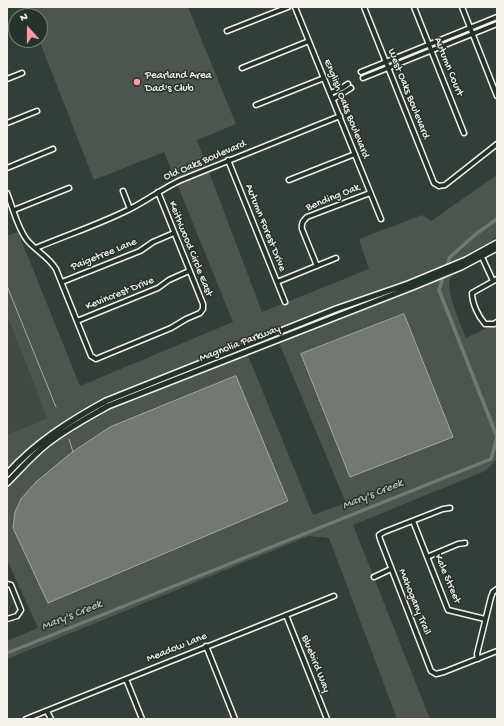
<!DOCTYPE html>
<html>
<head>
<meta charset="utf-8">
<style>
	body { margin:0 }
	#map { position:relative; width:504px; height:726px; overflow:hidden; background:#323e38; font-family:"Gochi Hand",sans-serif }
	canvas { display:block }
	.frame { position:absolute; inset:0; border:8px solid #f4f1e8; pointer-events:none }
	.north { position:absolute; left:8px; top:8px; width:40px; height:40px; box-sizing:border-box; background:#26332d; border:1px solid #787f78; border-radius:50%; rotate:339deg; font-size:11px; font-weight:700; line-height:16px; text-align:center; color:#f4f1e8 }
	.north::after { content:''; display:block; margin:auto; width:14px; height:18px; background:#ff9aa2; clip-path:polygon(50% 0,100% 100%,50% 72%,0 100%) }
</style>
</head>
<body>
<div id="map">
<canvas width="504" height="726"></canvas>
<div class="frame"></div>
<div class="north">N</div>
</div>
<script>
const g = document.querySelector('canvas').getContext('2d');
g.lineJoin = 'round';
function fill(path, color) {
  g.fillStyle = color;
  g.fill(path, 'evenodd');
}
function strokePath(path, color, width, dash) {
  g.strokeStyle = color;
  g.lineWidth = width;
  g.lineCap = dash ? 'butt' : 'round';
  g.setLineDash(dash || []);
  g.stroke(path);
}
function write(font, color, halo, rows, align = 'center') {
  g.font = font + ' "Gochi Hand",sans-serif';
  g.lineWidth = 3;
  g.setLineDash([]);
  g.textBaseline = 'middle';
  g.strokeStyle = halo;
  g.fillStyle = color;
  for (const [text, x, y, turn = 0] of rows) {
    g.save();
    g.translate(x, y);
    g.rotate((+turn || 0) * Math.PI / 180);
    g.textAlign = isNaN(turn) ? turn : align;
    if (halo) g.strokeText(text, 0, 0);
    g.fillText(text, 0, 0);
    g.restore();
  }
}
fill(new Path2D(`
	M 7,315 L 47,418 L 7,435 Z`), '#404b44');
fill(new Path2D(`
	M 26,7 L 188,7 L 236,124 L 197,140 L 262,312 L 369,269 L 359,239 L 422,215 L 431,221 L 497,175 L 497,236 C 489,243 452,272 450,279 C 446,294 461,324 466,338 L 497,323 L 497,459 L 485,471 L 353,525 L 430,719 L 397,719 L 329,538 L 309,536 L 7,659 L 7,641 L 38,628 L 7,560 L 7,435 L 47,418 L 7,315 L 7,236 L 18,232 L 80,386 L 233,322 L 164,152 L 94,180 L 39,40 L 40,16 L 30,16 ZM 274,331 L 346,503 L 313,515 L 243,343 Z`), '#4c564f');
const water = new Path2D(`
	M 404,314 L 453,437 L 350,477 L 301,354 Z
	M 236,376 L 288,501 L 48,603 L 13,528 L 15,512 L 21,499 L 36,482 L 71,453 L 110,427 Z`);
fill(water, '#727972');
strokePath(water, '#a6a9a1', 1);
strokePath(new Path2D(`
	M 7,286 L 56,407
	M 69,439 L 73,452`), '#a6a9a1', 1);
strokePath(new Path2D(`
	M 446,268 L 450,257 L 476,234 L 497,219
	M 7,653 L 491,459 L 497,437 L 439,290 L 444,274`), '#727972', 3.5);
const minor = new Path2D(`
	M 295,7 L 381,219
	M 364,7 L 434,183 L 439,186 L 445,185 L 497,144
	M 414,7 L 464,133
	M 462,7 L 497,96
	M 227,31 L 288,7
	M 242,68 L 309,41
	M 361,72 L 497,17
	M 363,78 L 497,24
	M 7,79 L 22,73
	M 331,93 L 342,88 L 348,84
	M 333,99 L 351,88
	M 256,105 L 324,78
	M 7,123 L 37,111
	M 228,160 L 285,302
	M 7,168 L 53,149
	M 289,180 L 355,154
	M 123,191 L 130,209
	M 7,193 C 13,208 17,227 27,240 C 36,251 48,256 56,269 L 91,356 L 96,359 L 171,328 L 186,319 L 200,313 L 203,309 L 203,304 L 158,192
	M 14,210 L 69,188
	M 36,248 C 67,235 100,224 130,209 C 148,200 163,188 181,180 L 340,116
	M 482,257 L 493,281
	M 317,266 L 302,229 C 301,223 303,221 307,217 L 370,193
	M 497,279 L 472,293 C 472,303 478,316 485,324 L 494,324 L 497,322
	M 62,282 L 140,251 L 153,242 L 174,233
	M 277,282 L 336,258
	M 77,321 L 158,288 L 169,280 L 189,271
	M 450,508 L 443,509 L 384,532 L 379,535 L 380,539 L 431,671 L 436,674 L 444,672 L 497,651
	M 413,521 L 448,610 L 485,619
	M 427,557 L 458,544 L 465,543
	M 374,577 L 391,569
	M 7,584 L 11,585 L 21,610 L 17,616 L 7,619
	M 286,615 L 327,719
	M 206,646 L 235,719
	M 478,659 L 477,654 L 491,597 L 493,592 L 497,589
	M 126,679 L 142,719
	M 47,711 L 51,719
	M 26,719 L 334,596`);
const tertiary = new Path2D(`
	M 7,474 C 35,443 69,421 106,401 L 336,309 L 408,284 L 466,260 L 497,243
	M 7,483 C 20,470 32,456 47,444 C 66,429 87,418 108,406 L 415,286 L 461,267 L 497,248`);
strokePath(minor, '#f4f1e8', 7);
strokePath(tertiary, '#f4f1e8', 8);
strokePath(minor, '#26332d', 4);
strokePath(tertiary, '#26332d', 5);
for (const [x, y, r, color] of [
	[137,82,4,"#ff9aa2"]
]) {
  const dot = new Path2D();
  dot.arc(x, y, r, 0, 2 * Math.PI);
  g.fillStyle = color;
  g.fill(dot);
  strokePath(dot, '#26332d', 1.5);
}
write('11px', '#f4f1e8', '#26332d', [
	["Autumn Court",448,67,68],
	["West Oaks Boulevard",408,94,68],
	["English Oaks Boulevard",346,109,68],
	["Old Oaks Boulevard",205,161,-23],
	["Bending Oak",333,198,-22],
	["Autumn Forest Drive",265,228,68],
	["Keithwood Circle East",190,249,68],
	["Paigetree Lane",104,255,-22],
	["Kevincrest Drive",120,294,-22],
	["Magnolia Parkway",240,344,-21],
	["Kale Street",447,579,67],
	["Mahogany Trail",414,602,68],
	["Meadow Lane",177,648,-22],
	["Bluebird Way",315,664,68]
]);
write('11px', '#f4f1e8', '#26332d', [
	["Pearland Area",145,76],
	["Dad's Club",145,89]
], 'left');
write('italic 12px', '#babbb3', '#26332d', [
	["Mary's Creek",373,495,-22],
	["Mary's Creek",72,616,-22]
]);
</script>
</body>
</html>
